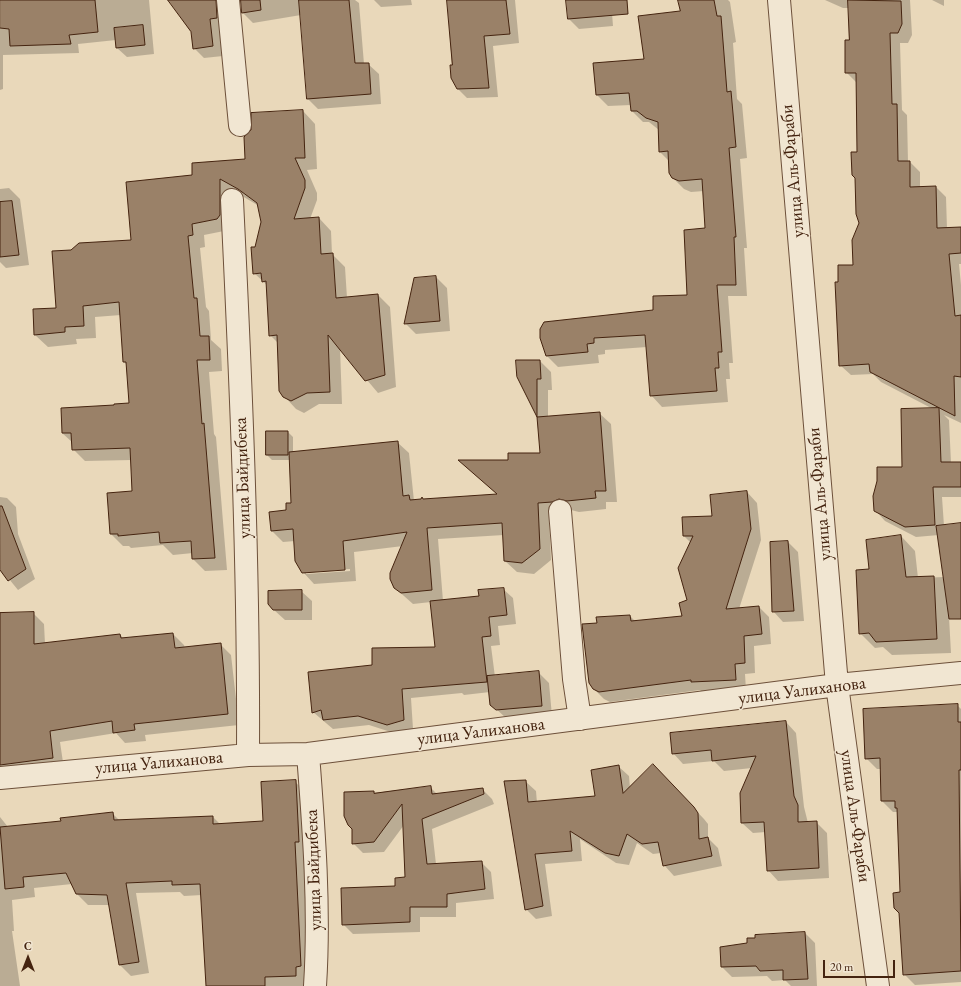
<!DOCTYPE html>
<html>
<head>
<meta charset="utf-8">
<style>
	body { margin:0 }
	#map { position:relative; width:961px; height:986px; overflow:hidden; background:#e9d8ba; font-family:"EB Garamond",serif }
	canvas { display:block }
	.north { position:absolute; left:8px; top:938px; width:40px; height:40px; -webkit-text-stroke:3px #f1e6d2; paint-order:stroke; rotate:0deg; font-size:11px; font-weight:700; line-height:16px; text-align:center; color:#44230f }
	.north::after { content:''; display:block; margin:auto; width:14px; height:18px; background:#44230f; clip-path:polygon(50% 0,100% 100%,50% 72%,0 100%) }
	.scale { position:absolute; left:823px; top:960px; width:72px; height:18px; box-sizing:border-box; border:2px solid #44230f; border-top:0; padding-left:5px; font-size:12px; line-height:14px; white-space:nowrap; color:#44230f; -webkit-text-stroke:3px #f1e6d2; paint-order:stroke }
</style>
</head>
<body>
<div id="map">
<canvas width="961" height="986"></canvas>
<div class="north">С</div>
<div class="scale">20 m</div>
</div>
<script>
const g = document.querySelector('canvas').getContext('2d');
g.lineJoin = 'round';
function fill(path, color) {
  g.fillStyle = color;
  g.fill(path, 'evenodd');
}
function strokePath(path, color, width, dash) {
  g.strokeStyle = color;
  g.lineWidth = width;
  g.lineCap = dash ? 'butt' : 'round';
  g.setLineDash(dash || []);
  g.stroke(path);
}
function write(font, color, halo, rows, align = 'center') {
  g.font = font + ' "EB Garamond",serif';
  g.lineWidth = 3;
  g.setLineDash([]);
  g.textBaseline = 'middle';
  g.strokeStyle = halo;
  g.fillStyle = color;
  for (const [text, x, y, turn = 0] of rows) {
    g.save();
    g.translate(x, y);
    g.rotate((+turn || 0) * Math.PI / 180);
    g.textAlign = isNaN(turn) ? turn : align;
    if (halo) g.strokeText(text, 0, 0);
    g.fillText(text, 0, 0);
    g.restore();
  }
}
fill(new Path2D(`
	M 0,0 L 149,0 L 154,54 L 127,57 L 117,48 L 116,40 L 78,44 L 79,53 L 3,55 L 3,89 L 0,90 Z
	M 169,0 L 231,0 L 227,28 L 220,29 L 223,56 L 204,58 L 194,48 L 192,32 Z
	M 240,0 L 355,0 L 359,3 L 364,64 L 368,64 L 379,74 L 381,104 L 318,109 L 308,99 L 301,15 L 253,23 L 243,13 Z
	M 374,0 L 411,0 L 412,5 L 381,7 Z
	M 447,0 L 515,0 L 519,43 L 493,46 L 498,97 L 467,98 L 458,89 L 453,66 Z
	M 567,0 L 611,0 L 613,26 L 579,29 L 569,19 Z
	M 679,0 L 728,0 L 730,2 L 736,42 L 733,43 L 737,99 L 742,104 L 747,158 L 740,159 L 747,248 L 744,248 L 747,296 L 728,296 L 733,363 L 729,363 L 730,379 L 726,379 L 728,402 L 662,407 L 651,395 L 647,347 L 605,350 L 605,354 L 598,355 L 599,363 L 558,367 L 546,355 L 688,296 L 706,229 L 704,191 L 691,192 L 684,189 L 672,177 L 669,161 L 660,152 L 659,130 L 649,122 L 643,122 L 632,111 L 631,105 L 608,106 L 597,95 L 645,60 L 681,11 Z
	M 825,0 L 910,0 L 912,35 L 908,43 L 900,43 L 902,110 L 907,115 L 908,162 L 910,162 L 920,172 L 920,187 L 936,187 L 946,197 L 947,229 L 961,228 L 961,264 L 959,264 L 961,285 L 961,423 L 944,415 L 949,420 L 951,463 L 961,463 L 961,497 L 942,497 L 944,526 L 961,524 L 961,616 L 949,617 L 951,653 L 892,655 L 883,647 L 875,648 L 860,633 L 870,570 L 901,536 L 915,551 L 918,578 L 944,577 L 939,535 L 916,537 L 885,521 L 875,510 L 903,468 L 935,410 L 881,382 L 873,374 L 851,375 L 840,365 L 839,283 L 854,266 L 860,223 L 857,83 L 846,72 L 850,41 L 849,8 L 843,8 Z
	M 932,0 L 944,0 L 944,6 Z
	M 303,111 L 315,124 L 317,169 L 307,170 L 317,193 L 317,200 L 310,219 L 319,218 L 331,231 L 332,254 L 345,267 L 347,298 L 378,295 L 390,307 L 396,387 L 378,393 L 340,348 L 342,404 L 319,404 L 304,413 L 296,409 L 284,396 L 278,343 L 270,335 L 267,285 L 254,273 L 255,248 L 262,222 L 259,206 L 232,190 L 229,230 L 204,235 L 205,247 L 200,248 L 206,307 L 209,311 L 211,340 L 221,349 L 222,371 L 209,372 L 214,434 L 216,437 L 227,570 L 205,571 L 193,559 L 193,553 L 173,555 L 163,545 L 131,548 L 129,546 L 123,546 L 111,534 L 133,492 L 132,460 L 85,461 L 73,449 L 72,442 L 62,433 L 115,406 L 130,404 L 127,365 L 124,362 L 121,315 L 95,317 L 96,338 L 76,339 L 77,344 L 48,347 L 35,335 L 57,309 L 72,251 L 132,241 L 194,176 L 246,160 L 252,130 L 252,114 Z
	M 9,188 L 20,199 L 29,265 L 6,268 L 0,262 L 0,189 Z
	M 436,277 L 447,288 L 450,331 L 416,334 L 406,324 Z
	M 540,361 L 551,372 L 552,390 L 548,390 L 548,417 L 599,413 L 611,424 L 617,502 L 606,502 L 606,509 L 579,512 L 571,510 L 564,513 L 549,514 L 551,560 L 534,574 L 517,572 L 505,561 L 504,535 L 438,539 L 443,601 L 480,597 L 503,589 L 513,598 L 516,624 L 498,626 L 500,645 L 491,646 L 495,677 L 539,673 L 549,683 L 552,716 L 508,720 L 491,704 L 490,692 L 464,695 L 462,693 L 411,698 L 413,729 L 397,734 L 369,725 L 333,729 L 313,712 L 373,666 L 436,648 L 431,602 L 413,604 L 395,588 L 403,546 L 354,552 L 356,581 L 314,584 L 303,572 L 295,541 L 283,542 L 272,531 L 292,504 L 291,460 L 272,460 L 267,455 L 267,432 L 288,432 L 293,437 L 293,453 L 397,442 L 409,453 L 414,501 L 422,500 L 423,499 L 424,500 L 498,495 L 460,461 L 509,461 L 541,454 L 538,417 L 518,377 ZM 350,569 L 350,571 L 306,574 L 306,572 Z
	M 747,492 L 757,503 L 761,540 L 739,609 L 759,607 L 769,617 L 771,644 L 754,646 L 755,673 L 745,674 L 746,690 L 702,692 L 700,690 L 610,702 L 604,699 L 593,688 L 598,624 L 630,616 L 635,621 L 683,617 L 688,601 L 691,543 L 684,536 Z
	M 0,497 L 7,498 L 16,507 L 18,534 L 35,579 L 18,590 L 0,568 Z
	M 788,542 L 798,552 L 804,621 L 783,622 L 773,611 Z
	M 301,591 L 312,601 L 312,620 L 285,620 L 274,610 Z
	M 33,613 L 44,624 L 45,644 L 120,635 L 124,639 L 173,634 L 184,645 L 185,648 L 220,644 L 231,655 L 239,725 L 145,735 L 146,741 L 125,743 L 116,733 L 60,742 L 64,769 L 0,769 L 0,614 Z
	M 957,705 L 961,709 L 961,982 L 915,985 L 904,974 L 897,812 L 893,812 L 882,801 L 882,769 L 877,769 L 866,758 Z
	M 786,722 L 796,733 L 804,807 L 808,823 L 816,822 L 827,833 L 829,878 L 778,881 L 768,870 L 766,832 L 753,833 L 742,823 L 752,768 L 724,771 L 714,761 L 683,764 L 673,753 Z
	M 618,766 L 629,776 L 630,788 L 663,776 L 704,819 L 708,824 L 708,838 L 718,848 L 722,866 L 674,876 L 664,865 L 661,853 L 653,854 L 637,843 L 629,865 L 616,863 L 580,839 L 582,861 L 545,864 L 552,916 L 536,919 L 526,909 L 525,781 L 536,791 L 537,803 L 596,797 Z
	M 295,782 L 306,792 L 307,986 L 207,986 L 202,895 L 184,896 L 180,892 L 136,893 L 149,973 L 131,976 L 120,965 L 110,905 L 88,905 L 77,894 L 72,884 L 34,888 L 35,897 L 12,900 L 14,931 L 12,931 L 20,986 L 0,986 L 0,817 L 8,827 L 62,822 L 112,813 L 120,821 L 213,817 L 220,824 L 264,822 Z
	M 431,788 L 438,795 L 482,789 L 492,799 L 494,804 L 432,829 L 436,864 L 481,862 L 491,872 L 494,899 L 456,903 L 456,917 L 420,917 L 420,932 L 353,934 L 343,924 L 396,887 L 406,878 L 404,825 L 384,852 L 363,853 L 353,843 L 374,792 L 376,794 Z
	M 805,933 L 815,943 L 817,986 L 791,986 L 785,980 L 772,981 L 767,976 L 732,977 L 722,967 Z`), '#0003');
const building = new Path2D(`
	M 0,0 L 95,0 L 98,32 L 69,35 L 71,44 L 10,46 L 9,29 L 0,28 Z
	M 168,0 L 216,0 L 217,18 L 210,19 L 213,46 L 193,49 L 191,32 Z
	M 241,0 L 260,0 L 261,10 L 242,13 Z
	M 299,0 L 349,0 L 355,63 L 369,63 L 371,94 L 307,99 Z
	M 447,0 L 506,0 L 510,34 L 484,36 L 489,88 L 457,89 L 451,78 L 450,65 L 452,65 Z
	M 566,0 L 627,0 L 628,14 L 568,19 Z
	M 678,0 L 714,0 L 717,16 L 721,16 L 727,92 L 731,91 L 736,147 L 729,148 L 736,237 L 734,237 L 736,285 L 717,285 L 722,352 L 718,352 L 719,368 L 715,368 L 717,391 L 650,396 L 645,335 L 594,338 L 594,343 L 587,344 L 588,352 L 546,356 L 540,338 L 540,329 L 544,322 L 653,310 L 653,296 L 687,295 L 684,230 L 705,228 L 702,179 L 679,181 L 672,178 L 669,173 L 668,151 L 659,152 L 658,122 L 646,118 L 637,111 L 631,111 L 629,93 L 596,95 L 593,63 L 644,59 L 638,16 L 680,11 Z
	M 848,0 L 901,1 L 902,24 L 898,33 L 890,33 L 892,104 L 897,104 L 898,161 L 910,161 L 910,187 L 936,186 L 937,228 L 961,227 L 961,253 L 949,254 L 955,316 L 961,315 L 961,377 L 954,376 L 955,416 L 870,372 L 869,364 L 839,366 L 835,282 L 838,282 L 838,265 L 853,265 L 852,240 L 859,223 L 856,214 L 855,178 L 852,175 L 851,152 L 857,152 L 856,73 L 845,73 L 845,40 L 849,40 Z
	M 143,25 L 145,45 L 116,48 L 114,28 Z
	M 303,110 L 305,158 L 295,158 L 305,180 L 305,188 L 294,219 L 319,217 L 321,254 L 333,253 L 336,298 L 378,294 L 385,375 L 365,381 L 328,335 L 330,392 L 307,393 L 291,401 L 283,397 L 279,391 L 277,335 L 269,336 L 266,281 L 262,282 L 261,273 L 253,274 L 251,247 L 255,247 L 261,222 L 257,203 L 238,189 L 220,179 L 220,215 L 217,219 L 192,224 L 193,235 L 188,236 L 194,298 L 197,298 L 200,336 L 209,336 L 210,360 L 197,360 L 202,424 L 204,423 L 215,558 L 192,559 L 191,541 L 160,543 L 159,532 L 118,536 L 118,534 L 110,534 L 107,493 L 132,491 L 130,448 L 72,450 L 71,433 L 62,433 L 61,408 L 114,405 L 114,404 L 129,403 L 126,362 L 123,362 L 119,302 L 83,306 L 84,326 L 65,327 L 65,332 L 34,335 L 33,309 L 56,308 L 52,251 L 71,250 L 79,243 L 131,240 L 126,182 L 192,175 L 192,163 L 245,159 L 244,137 L 251,130 L 251,113 Z
	M 12,201 L 19,255 L 0,257 L 0,202 Z
	M 436,276 L 440,321 L 404,324 L 414,278 Z
	M 516,360 L 540,360 L 541,379 L 537,379 L 537,417 L 600,412 L 606,491 L 595,491 L 596,498 L 567,501 L 559,499 L 552,502 L 538,503 L 540,549 L 522,563 L 504,561 L 502,523 L 427,528 L 432,590 L 401,593 L 394,588 L 390,579 L 390,573 L 407,532 L 343,541 L 345,570 L 302,573 L 295,561 L 293,529 L 271,531 L 269,512 L 286,510 L 286,503 L 291,503 L 289,452 L 398,441 L 403,496 L 409,495 L 410,500 L 421,499 L 422,497 L 423,499 L 497,494 L 458,460 L 508,460 L 508,453 L 540,453 L 537,417 L 517,377 Z
	M 939,408 L 941,462 L 961,462 L 961,487 L 933,487 L 935,525 L 905,527 L 874,511 L 873,496 L 877,481 L 877,467 L 902,467 L 901,409 Z
	M 266,431 L 288,431 L 288,455 L 266,455 Z
	M 747,491 L 751,529 L 726,609 L 759,606 L 762,634 L 744,636 L 745,663 L 735,664 L 736,680 L 691,682 L 691,680 L 599,692 L 593,689 L 589,683 L 582,624 L 597,623 L 596,617 L 630,615 L 631,621 L 682,616 L 679,603 L 687,600 L 678,568 L 693,536 L 683,536 L 682,517 L 712,516 L 710,495 Z
	M 0,506 L 2,506 L 26,569 L 8,581 L 0,570 Z
	M 961,523 L 961,619 L 949,619 L 936,526 Z
	M 901,535 L 906,577 L 934,576 L 937,639 L 876,642 L 869,633 L 859,634 L 856,570 L 869,569 L 866,540 Z
	M 788,541 L 794,611 L 772,612 L 770,542 Z
	M 504,588 L 507,615 L 489,617 L 491,636 L 482,637 L 487,682 L 402,689 L 404,720 L 387,725 L 358,716 L 323,720 L 321,710 L 312,713 L 308,672 L 372,665 L 372,648 L 435,647 L 430,601 L 479,596 L 478,590 Z
	M 302,590 L 302,610 L 273,610 L 268,604 L 268,591 Z
	M 34,612 L 34,644 L 120,634 L 121,638 L 173,633 L 175,648 L 221,643 L 228,714 L 134,724 L 135,730 L 113,733 L 112,721 L 50,731 L 53,758 L 0,765 L 0,613 Z
	M 539,671 L 542,706 L 496,710 L 490,705 L 487,676 Z
	M 958,704 L 958,722 L 961,722 L 961,770 L 959,770 L 961,971 L 903,975 L 899,913 L 894,908 L 893,893 L 900,892 L 897,808 L 895,808 L 895,801 L 881,801 L 880,758 L 865,759 L 863,709 Z
	M 786,721 L 794,796 L 798,805 L 798,822 L 817,821 L 819,868 L 767,871 L 764,822 L 741,823 L 740,793 L 756,756 L 712,761 L 711,750 L 672,754 L 670,733 Z
	M 653,764 L 694,807 L 698,813 L 699,839 L 708,837 L 712,856 L 663,866 L 658,842 L 642,844 L 627,834 L 619,856 L 605,853 L 570,831 L 572,851 L 535,854 L 543,906 L 525,910 L 504,781 L 526,780 L 528,802 L 595,796 L 591,770 L 619,765 L 623,793 Z
	M 296,780 L 299,842 L 295,842 L 301,966 L 296,967 L 296,976 L 265,977 L 265,986 L 206,986 L 200,884 L 172,885 L 172,881 L 126,883 L 139,962 L 119,965 L 107,895 L 76,894 L 66,873 L 23,877 L 24,887 L 5,889 L 0,827 L 61,821 L 60,818 L 113,812 L 114,820 L 213,816 L 213,824 L 263,821 L 261,782 Z
	M 431,786 L 432,794 L 483,788 L 484,794 L 422,819 L 427,864 L 482,861 L 485,889 L 447,894 L 447,907 L 410,907 L 410,922 L 342,925 L 341,888 L 395,886 L 395,878 L 405,877 L 402,804 L 374,842 L 352,844 L 352,829 L 348,825 L 344,816 L 344,792 L 374,791 L 374,793 Z
	M 805,932 L 808,979 L 783,980 L 783,970 L 760,971 L 756,966 L 721,967 L 720,947 L 747,943 L 747,938 L 755,938 L 755,935 Z`);
fill(building, '#9a8168');
strokePath(building, '#44230f', 1);
const minor = new Path2D(`
	M 228,0 L 240,125
	M 779,0 L 837,685 L 878,986
	M 232,200 C 241,385 249,570 248,755
	M 560,511 L 574,679 L 580,719
	M 308,754 C 314,831 320,909 315,986
	M 0,778 L 248,755 L 308,754 L 837,685 L 961,673`);
strokePath(minor, '#6d503a', 24);
strokePath(minor, '#f1e6d2', 22);
write('18px', '#44230f', '#f1e6d2', [
	["улица Аль-Фараби",793,171,-95],
	["улица Байдибека",243,478,-92],
	["улица Аль-Фараби",820,494,-95],
	["улица Уалиханова",802,691,-7],
	["улица Уалиханова",481,732,-7],
	["улица Уалиханова",159,763,-5],
	["улица Аль-Фараби",855,816,82],
	["улица Байдибека",314,870,-92]
]);
</script>
</body>
</html>
